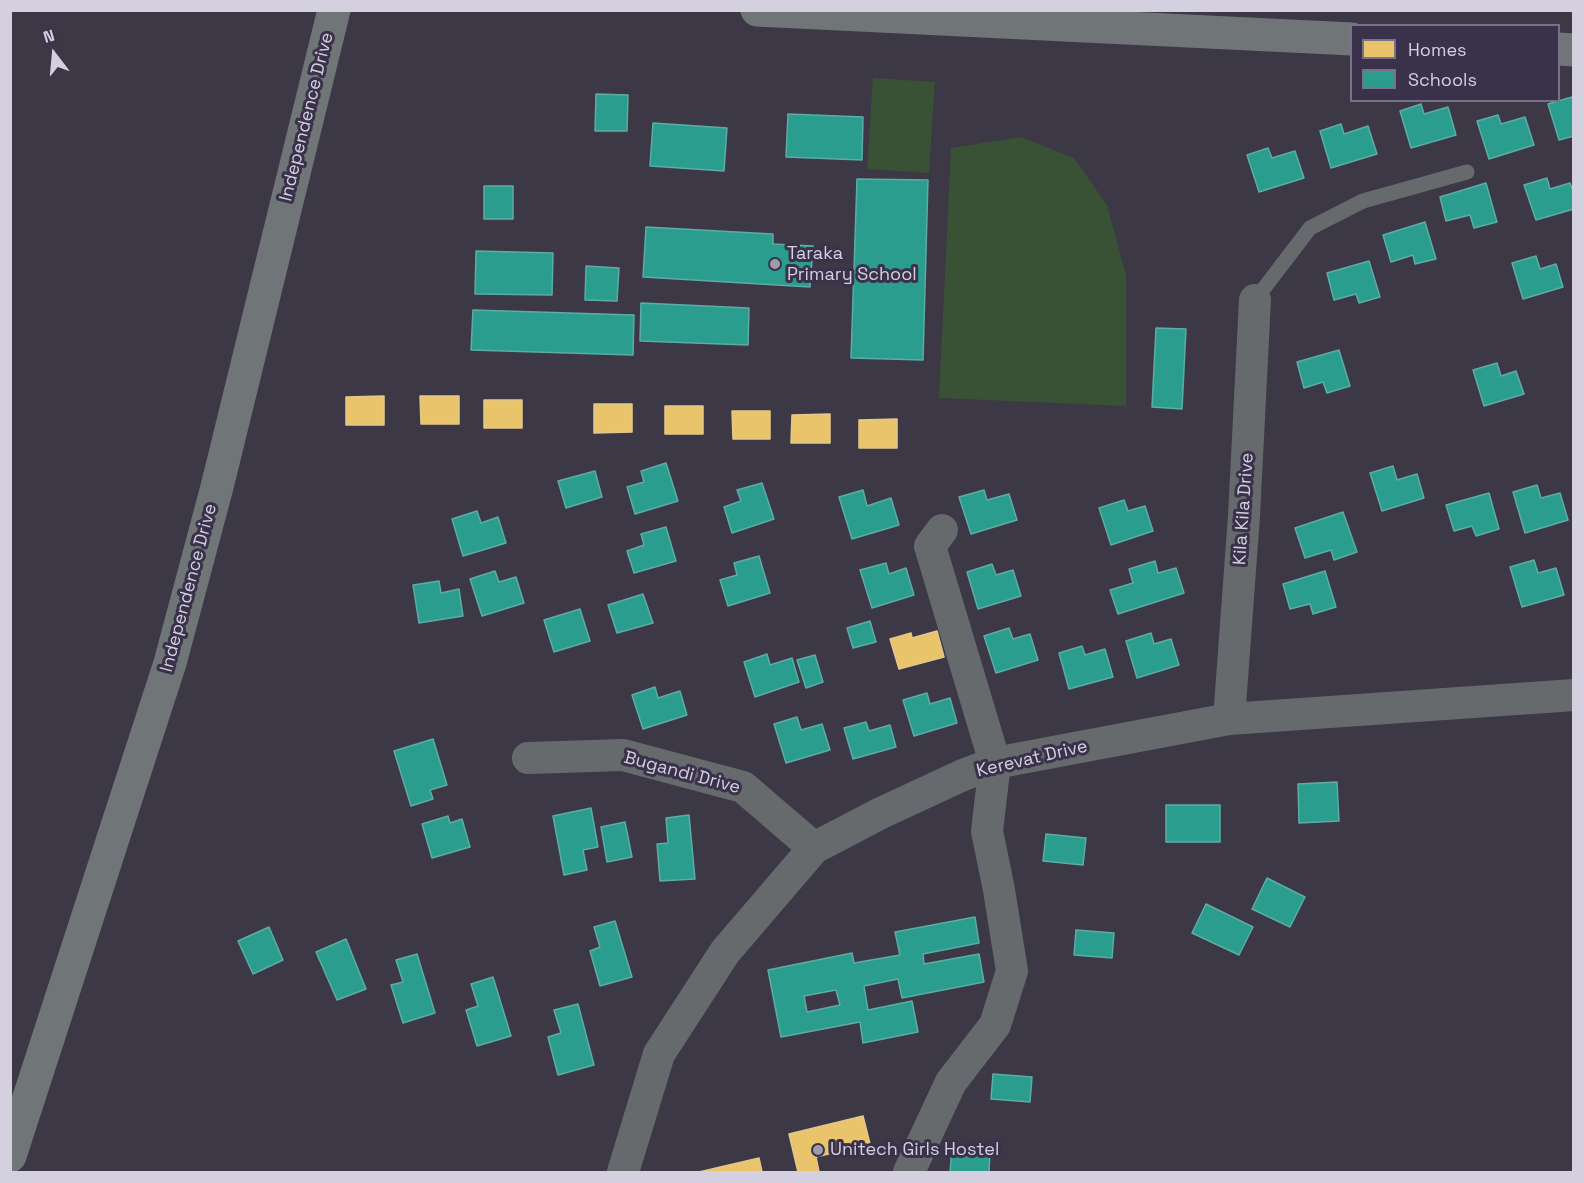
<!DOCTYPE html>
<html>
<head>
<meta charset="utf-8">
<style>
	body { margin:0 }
	#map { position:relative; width:1584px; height:1183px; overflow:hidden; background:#3c3845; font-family:"Space Grotesk",sans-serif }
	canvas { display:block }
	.frame { position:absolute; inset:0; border:12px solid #d4d0e0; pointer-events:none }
	.legend { position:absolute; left:1350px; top:24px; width:210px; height:78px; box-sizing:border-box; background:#3a324b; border:2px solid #787187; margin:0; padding:8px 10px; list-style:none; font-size:18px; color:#d4d0e0 }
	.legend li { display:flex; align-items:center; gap:12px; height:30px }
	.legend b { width:30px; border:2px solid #787187 }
	.north { position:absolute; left:24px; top:24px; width:60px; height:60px; -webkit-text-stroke:4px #3a324b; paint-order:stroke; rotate:344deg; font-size:16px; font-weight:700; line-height:24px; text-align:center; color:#d4d0e0 }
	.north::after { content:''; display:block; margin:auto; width:21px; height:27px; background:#d4d0e0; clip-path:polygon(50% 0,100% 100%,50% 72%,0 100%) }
</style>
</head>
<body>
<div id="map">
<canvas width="1584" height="1183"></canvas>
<div class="frame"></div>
<ul class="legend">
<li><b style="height:16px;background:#e9c46a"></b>Homes</li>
<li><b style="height:16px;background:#2a9d8f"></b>Schools</li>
</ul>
<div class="north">N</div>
</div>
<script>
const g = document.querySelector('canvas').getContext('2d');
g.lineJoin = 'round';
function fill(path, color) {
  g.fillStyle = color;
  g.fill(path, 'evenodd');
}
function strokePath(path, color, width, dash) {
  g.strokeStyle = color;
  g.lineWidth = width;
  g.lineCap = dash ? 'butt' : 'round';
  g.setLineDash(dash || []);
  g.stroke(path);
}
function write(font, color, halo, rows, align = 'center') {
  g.font = font + ' "Space Grotesk",sans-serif';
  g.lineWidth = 6;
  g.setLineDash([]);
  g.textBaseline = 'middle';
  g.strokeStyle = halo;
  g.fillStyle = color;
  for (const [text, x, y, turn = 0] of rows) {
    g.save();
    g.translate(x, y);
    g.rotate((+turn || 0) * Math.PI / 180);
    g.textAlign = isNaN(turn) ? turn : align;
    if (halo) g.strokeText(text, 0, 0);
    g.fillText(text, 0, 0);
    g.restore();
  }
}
fill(new Path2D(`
	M 873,78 L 935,82 L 929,173 L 867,169 Z
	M 1021,137 L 1074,158 L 1107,205 L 1126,275 L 1126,406 L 939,398 L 951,148 Z`), '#395135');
const homes = new Path2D(`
	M 384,396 L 384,425 L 346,425 L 346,397 Z
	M 420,396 L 459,396 L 459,424 L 421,424 Z
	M 484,400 L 522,400 L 522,428 L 484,428 Z
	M 594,404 L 632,404 L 632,432 L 594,433 Z
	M 665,406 L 703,406 L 703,434 L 665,434 Z
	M 732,411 L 770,411 L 770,439 L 733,439 Z
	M 830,414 L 830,443 L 791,443 L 792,415 Z
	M 897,419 L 897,448 L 859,448 L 859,420 Z
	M 937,631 L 944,657 L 899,669 L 890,639 L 911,633 L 912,638 Z
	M 863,1116 L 870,1144 L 816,1157 L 819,1172 L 797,1172 L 798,1172 L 789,1134 Z
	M 759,1158 L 762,1172 L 699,1172 Z`);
fill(homes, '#e9c46a');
strokePath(homes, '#e3c88d', 1.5);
const schools = new Path2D(`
	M 596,94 L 628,95 L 627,131 L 595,131 Z
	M 1572,97 L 1574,101 L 1574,136 L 1559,140 L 1548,104 Z
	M 1421,104 L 1424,114 L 1448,107 L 1456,135 L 1411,148 L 1400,111 Z
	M 788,114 L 863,117 L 862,160 L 786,157 Z
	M 1498,115 L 1501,124 L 1525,117 L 1534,145 L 1489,159 L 1477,121 Z
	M 653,123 L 727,128 L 724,171 L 650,166 Z
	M 1341,124 L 1344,134 L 1368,126 L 1377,154 L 1331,168 L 1320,131 Z
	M 1268,148 L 1272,158 L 1295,151 L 1304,178 L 1259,192 L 1247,155 Z
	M 1547,178 L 1550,189 L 1570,183 L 1574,194 L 1574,209 L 1536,220 L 1524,185 Z
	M 857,179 L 928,180 L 923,360 L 851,358 Z
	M 1486,183 L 1497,222 L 1474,228 L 1470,215 L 1446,221 L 1440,197 Z
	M 484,186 L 513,186 L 513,219 L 484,219 Z
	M 1425,222 L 1436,259 L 1415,264 L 1413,255 L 1391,262 L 1383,235 Z
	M 646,227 L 773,234 L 773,244 L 813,246 L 810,287 L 643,277 Z
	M 476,251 L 553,253 L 552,295 L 475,294 Z
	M 1536,256 L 1540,269 L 1556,264 L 1563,287 L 1523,299 L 1512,263 Z
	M 1369,261 L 1380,297 L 1359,303 L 1356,294 L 1334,300 L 1327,273 Z
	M 586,266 L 619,268 L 617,301 L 585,300 Z
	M 641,303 L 749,308 L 748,345 L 640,341 Z
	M 473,310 L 634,315 L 633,355 L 471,350 Z
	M 1156,328 L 1186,329 L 1182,409 L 1152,407 Z
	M 1339,350 L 1350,386 L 1327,393 L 1323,382 L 1304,388 L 1297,362 Z
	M 1497,363 L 1501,376 L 1516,371 L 1524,394 L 1484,406 L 1473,370 Z
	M 666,463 L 678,501 L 635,514 L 627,487 L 644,482 L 641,471 Z
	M 1393,466 L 1397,480 L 1417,474 L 1424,498 L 1382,511 L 1370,473 Z
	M 595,471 L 602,497 L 566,508 L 558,481 Z
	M 762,483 L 774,519 L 732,533 L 724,507 L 741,501 L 737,490 Z
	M 1537,485 L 1541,498 L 1560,493 L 1568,520 L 1525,533 L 1513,492 Z
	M 863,490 L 867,506 L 891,498 L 899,525 L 852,539 L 839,497 Z
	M 984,490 L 987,500 L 1009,494 L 1017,520 L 971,534 L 959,497 Z
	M 1489,493 L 1499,529 L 1476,536 L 1472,526 L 1454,531 L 1446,505 Z
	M 1124,500 L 1128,511 L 1145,506 L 1153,531 L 1111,545 L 1099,508 Z
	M 477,511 L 481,523 L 498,517 L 506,543 L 463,556 L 452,519 Z
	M 1343,512 L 1357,552 L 1334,560 L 1331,550 L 1305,558 L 1295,528 Z
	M 666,527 L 676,561 L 634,573 L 627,551 L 644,545 L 641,534 Z
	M 759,556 L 770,593 L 728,606 L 720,580 L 737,575 L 734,563 Z
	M 1534,560 L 1538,573 L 1556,568 L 1564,595 L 1522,607 L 1510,567 Z
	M 1155,561 L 1158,573 L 1176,568 L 1184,593 L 1118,614 L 1110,590 L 1133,583 L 1129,569 Z
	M 886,563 L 889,574 L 906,568 L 914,595 L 872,608 L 860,570 Z
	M 992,564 L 996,575 L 1013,570 L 1021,596 L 978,609 L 967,572 Z
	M 495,571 L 499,582 L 516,577 L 524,603 L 482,616 L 470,579 Z
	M 1325,571 L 1336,607 L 1313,614 L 1310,604 L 1290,609 L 1283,584 Z
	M 439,581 L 441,593 L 459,589 L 463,616 L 419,623 L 413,585 Z
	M 643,594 L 653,623 L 617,633 L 608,605 Z
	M 580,609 L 590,641 L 554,652 L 544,620 Z
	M 870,621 L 876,642 L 853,648 L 847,628 Z
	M 1009,628 L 1013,639 L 1030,634 L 1038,660 L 996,673 L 984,636 Z
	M 1151,633 L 1154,644 L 1171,639 L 1179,665 L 1137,678 L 1126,641 Z
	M 1082,646 L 1085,655 L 1105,649 L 1113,677 L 1069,689 L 1059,653 Z
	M 767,654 L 770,665 L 792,658 L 799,682 L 755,697 L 744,662 Z
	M 815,655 L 823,682 L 806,688 L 797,660 Z
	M 655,687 L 658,698 L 680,691 L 687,715 L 643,729 L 632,695 Z
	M 927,693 L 930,704 L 950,698 L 957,723 L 914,736 L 903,700 Z
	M 797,717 L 801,730 L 822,724 L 830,750 L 786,763 L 774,724 Z
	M 866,722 L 869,731 L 890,725 L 896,747 L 853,759 L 844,728 Z
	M 433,739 L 447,785 L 430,790 L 433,799 L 411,806 L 394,751 Z
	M 1337,782 L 1339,821 L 1299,823 L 1298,784 Z
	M 1166,805 L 1220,805 L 1220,842 L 1166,842 Z
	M 591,808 L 598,847 L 583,850 L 587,870 L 564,875 L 553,816 Z
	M 689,815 L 695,879 L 660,881 L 657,844 L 668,843 L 666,818 Z
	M 448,816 L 450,823 L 462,819 L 470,847 L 432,858 L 422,824 Z
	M 625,822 L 632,857 L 607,862 L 601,827 Z
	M 1046,834 L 1086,838 L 1083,865 L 1043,861 Z
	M 1267,878 L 1305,897 L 1290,927 L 1252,909 Z
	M 1206,904 L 1253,927 L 1239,955 L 1192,933 Z
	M 975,917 L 979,943 L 923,954 L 924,964 L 979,954 L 984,982 L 902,998 L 898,979 L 864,986 L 868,1010 L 912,1001 L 918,1032 L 863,1043 L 860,1022 L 781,1037 L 768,970 L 852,953 L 854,963 L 900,955 L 895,932 ZM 836,990 L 840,1005 L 807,1012 L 804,996 Z
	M 615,921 L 632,977 L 600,986 L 590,951 L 600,947 L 594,927 Z
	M 269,927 L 283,960 L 253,974 L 238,941 Z
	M 1076,930 L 1114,933 L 1112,958 L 1074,955 Z
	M 346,939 L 366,989 L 337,1000 L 316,952 Z
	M 417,954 L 435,1013 L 403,1023 L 391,985 L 403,982 L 396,960 Z
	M 493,977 L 511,1036 L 477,1046 L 466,1010 L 478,1006 L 471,984 Z
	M 578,1004 L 594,1065 L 558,1075 L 548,1037 L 561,1033 L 554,1010 Z
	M 993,1074 L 1032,1077 L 1030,1102 L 991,1099 Z
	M 952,1148 L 990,1151 L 989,1172 L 950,1172 Z`);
fill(schools, '#2a9d8f');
strokePath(schools, '#5daca7', 1.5);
strokePath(new Path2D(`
	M 1255,300 L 1310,228 L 1363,201 L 1467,172`), '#666a6c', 15);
strokePath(new Path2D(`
	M 1229,719 L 1244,516 L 1255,300
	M 528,758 L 623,755 L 743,787 L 814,848
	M 623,1172 L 659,1054 L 725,952 L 814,848 L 881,813 L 963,775 L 995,763 L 1229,719 L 1574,695
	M 909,1172 L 951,1082 L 995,1025 L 1012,971 L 999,890 L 987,831 L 995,763 L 930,546 L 942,530`), '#666a6c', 32);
strokePath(new Path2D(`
	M 757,10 L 1352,39
	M 1558,49 L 1574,50
	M 10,1156 L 170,663 L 217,487 L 334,10`), '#707577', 33);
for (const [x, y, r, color] of [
	[775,264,6,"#9f9baa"],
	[818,1150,6,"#9f9baa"]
]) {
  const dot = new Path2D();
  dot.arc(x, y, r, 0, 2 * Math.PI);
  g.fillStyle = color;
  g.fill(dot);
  strokePath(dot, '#3a324b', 2);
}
write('18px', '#d4d0e0', '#3a324b', [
	["Independence Drive",307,117,-76],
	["Kila Kila Drive",1244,509,-86],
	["Independence Drive",189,588,-75],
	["Kerevat Drive",1032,759,-13],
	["Bugandi Drive",682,773,15]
]);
write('18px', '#d4d0e0', '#3a324b', [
	["Taraka",787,254],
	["Primary School",787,275],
	["Unitech Girls Hostel",830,1150]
], 'left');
</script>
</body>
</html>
